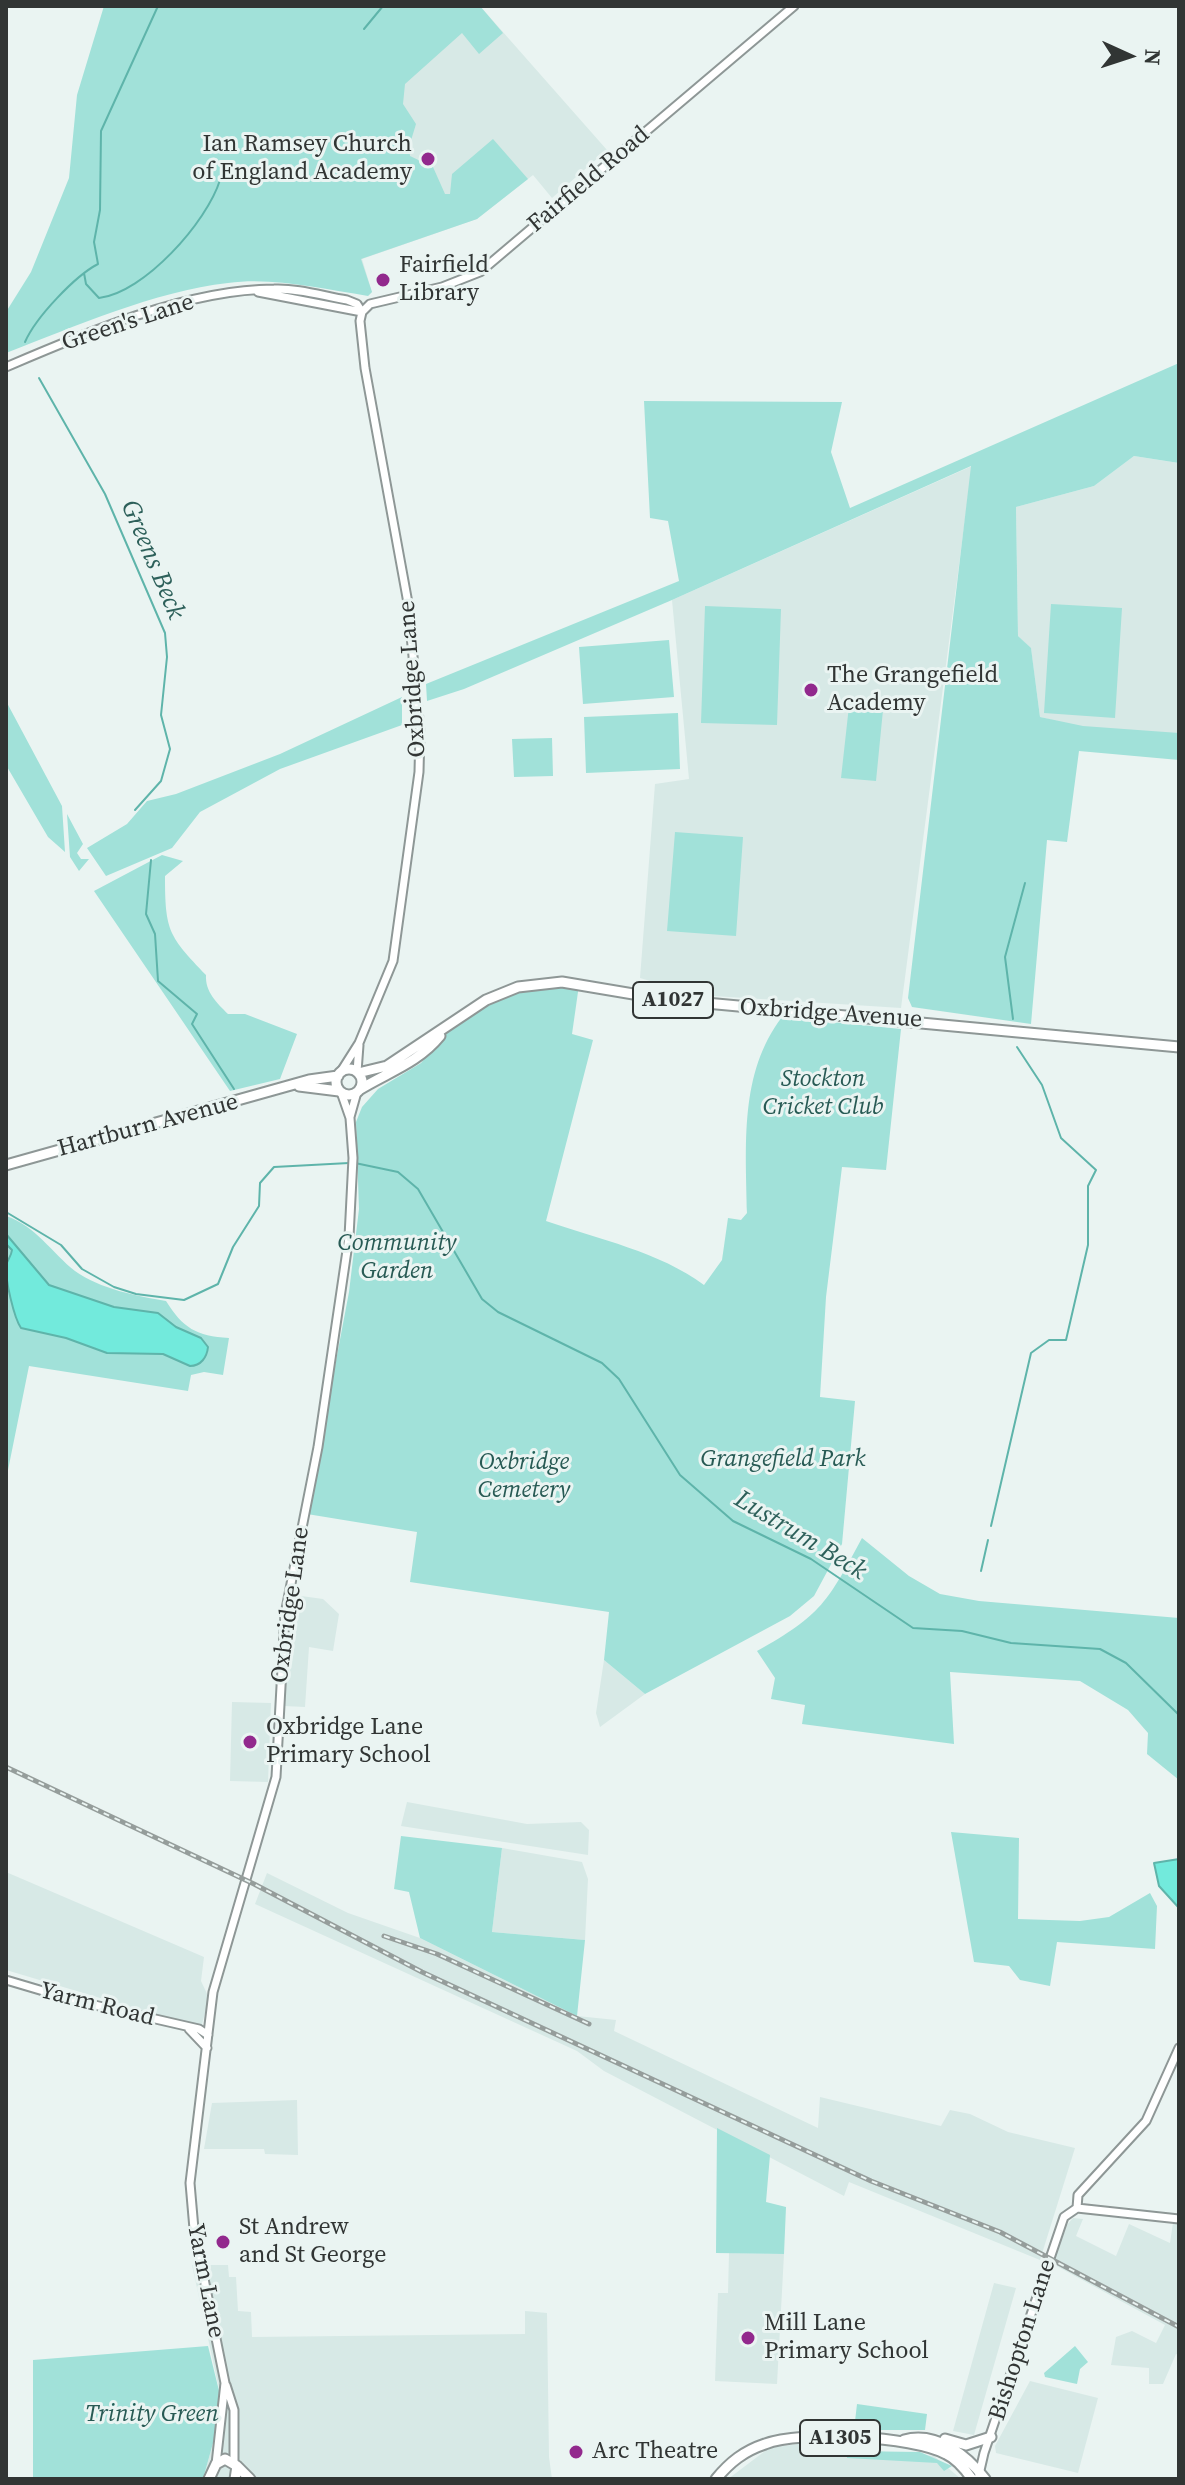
<!DOCTYPE html>
<html>
<head>
<meta charset="utf-8">
<style>
	body { margin:0 }
	#map { position:relative; width:1185px; height:2485px; overflow:hidden; background:#eaf4f2; font-family:"Source Serif 4",serif }
	canvas { display:block }
	.frame { position:absolute; inset:0; border:8px solid #313534; pointer-events:none }
	.north { position:absolute; left:1089px; top:16px; width:80px; height:80px; -webkit-text-stroke:6px #eaf4f2; paint-order:stroke; rotate:93deg; font-size:22px; font-weight:700; line-height:32px; text-align:center; color:#313534 }
	.north::after { content:''; display:block; margin:auto; width:28px; height:36px; background:#313534; clip-path:polygon(50% 0,100% 100%,50% 72%,0 100%) }
</style>
</head>
<body>
<div id="map">
<canvas width="1185" height="2485"></canvas>
<div class="frame"></div>
<div class="north">N</div>
</div>
<script>
const g = document.querySelector('canvas').getContext('2d');
g.lineJoin = 'round';
function fill(path, color) {
  g.fillStyle = color;
  g.fill(path, 'evenodd');
}
function strokePath(path, color, width, dash) {
  g.strokeStyle = color;
  g.lineWidth = width;
  g.lineCap = dash ? 'butt' : 'round';
  g.setLineDash(dash || []);
  g.stroke(path);
}
function write(font, color, halo, rows, align = 'center') {
  g.font = font + ' "Source Serif 4",serif';
  g.lineWidth = 6;
  g.setLineDash([]);
  g.textBaseline = 'middle';
  g.strokeStyle = halo;
  g.fillStyle = color;
  for (const [text, x, y, turn = 0] of rows) {
    g.save();
    g.translate(x, y);
    g.rotate((+turn || 0) * Math.PI / 180);
    g.textAlign = isNaN(turn) ? turn : align;
    if (halo) g.strokeText(text, 0, 0);
    g.fillText(text, 0, 0);
    g.restore();
  }
}
fill(new Path2D(`
	M 480,6 L 607,150 L 552,198 L 533,175 L 477,219 L 362,259 L 372,292 L 368,296 L 224,14 Z
	M 1134,456 L 1179,463 L 1179,753 L 1040,717 L 1031,649 L 1018,636 L 1016,507 L 1094,486 Z
	M 972,466 L 901,1008 L 698,995 L 640,978 L 655,784 L 689,779 L 672,600 Z
	M 294,1595 L 323,1599 L 339,1614 L 333,1651 L 309,1647 L 305,1707 L 284,1706 Z
	M 604,1660 L 645,1694 L 600,1727 L 596,1713 Z
	M 232,1702 L 271,1703 L 268,1782 L 230,1781 Z
	M 407,1802 L 527,1824 L 581,1822 L 589,1830 L 588,1855 L 401,1826 Z
	M 502,1848 L 582,1862 L 588,1879 L 585,1940 L 492,1932 Z
	M 6,1872 L 204,1957 L 201,1981 L 209,1998 L 201,2028 L 6,1970 Z
	M 267,1873 L 348,1913 L 420,1938 L 577,2016 L 616,2020 L 614,2031 L 818,2128 L 820,2097 L 941,2126 L 950,2110 L 970,2114 L 1008,2132 L 1075,2148 L 1040,2260 L 849,2182 L 844,2196 L 604,2071 L 577,2051 L 255,1904 Z
	M 297,2100 L 298,2155 L 265,2154 L 264,2149 L 204,2149 L 212,2103 Z
	M 1174,2216 L 1179,2216 L 1179,2355 L 1176,2354 L 1163,2384 L 1149,2384 L 1149,2368 L 1111,2365 L 1116,2337 L 1132,2331 L 1156,2343 L 1165,2325 L 1053,2264 L 1067,2225 L 1073,2218 L 1083,2219 L 1076,2236 L 1116,2256 L 1129,2224 L 1170,2243 Z
	M 729,2253 L 784,2254 L 777,2384 L 715,2381 L 718,2293 L 728,2293 Z
	M 192,2265 L 228,2265 L 229,2277 L 236,2277 L 238,2311 L 251,2312 L 252,2337 L 525,2334 L 525,2311 L 547,2313 L 549,2457 L 552,2479 L 203,2479 L 223,2407 Z
	M 994,2283 L 1016,2288 L 974,2435 L 953,2431 Z
	M 1030,2381 L 1098,2398 L 1078,2473 L 996,2453 L 995,2446 Z
	M 798,2444 L 934,2456 L 961,2479 L 728,2479 L 769,2448 Z`), '#d7e9e6');
fill(new Path2D(`
	M 104,6 L 480,6 L 503,33 L 479,54 L 462,33 L 405,84 L 403,104 L 416,124 L 409,147 L 410,156 L 433,167 L 445,194 L 450,194 L 452,174 L 493,139 L 528,179 L 477,219 L 361,259 L 372,292 L 368,296 C 322,289 274,277 228,283 C 155,291 74,327 6,353 L 6,312 L 31,272 L 69,178 L 77,95 Z
	M 1179,363 L 1179,463 L 1134,456 L 1094,486 L 1016,507 L 1018,636 L 1031,648 L 1040,717 L 1083,726 L 1179,733 L 1179,760 L 1079,751 L 1067,842 L 1047,840 L 1031,1024 L 912,1007 L 908,998 L 971,466 L 672,600 L 464,689 L 427,701 L 426,684 L 679,581 L 668,521 L 650,518 L 644,401 L 842,402 L 831,452 L 850,508 Z
	M 1051,604 L 1122,608 L 1115,718 L 1044,713 Z
	M 705,606 L 781,609 L 777,725 L 701,723 Z
	M 669,640 L 674,697 L 583,704 L 579,647 Z
	M 402,697 L 402,725 L 280,769 L 200,812 L 172,848 L 106,876 L 87,848 L 127,824 L 147,801 L 176,794 L 280,754 Z
	M 6,701 L 62,806 L 65,852 L 48,837 L 6,765 Z
	M 849,706 L 883,710 L 876,781 L 841,778 Z
	M 678,713 L 680,769 L 586,773 L 584,717 Z
	M 552,738 L 553,776 L 514,777 L 512,739 Z
	M 67,814 L 83,844 L 77,853 L 81,859 L 89,859 L 79,871 L 70,857 Z
	M 675,832 L 743,837 L 736,936 L 667,931 Z
	M 162,855 L 183,861 L 165,876 C 165,932 169,936 206,975 C 205,992 217,1003 228,1014 L 245,1014 L 297,1034 L 280,1079 L 230,1091 L 94,891 Z
	M 579,985 L 572,1034 L 593,1040 L 546,1221 C 598,1239 660,1252 704,1285 L 722,1260 L 728,1218 L 741,1220 L 747,1213 C 746,1146 739,1073 782,1017 L 901,1029 L 886,1170 L 842,1167 L 826,1297 L 820,1397 L 855,1401 L 842,1544 L 814,1596 L 790,1616 L 645,1694 L 604,1660 L 609,1612 L 410,1582 L 417,1532 L 307,1514 L 349,1292 L 359,1209 L 356,1122 L 362,1107 L 378,1089 L 421,1063 L 457,1018 L 518,987 Z
	M 6,1216 C 36,1226 52,1253 75,1271 C 100,1289 137,1296 166,1301 C 183,1328 196,1336 229,1338 L 223,1375 L 204,1372 L 191,1375 L 188,1391 L 29,1366 L 6,1480 Z
	M 862,1538 L 909,1576 L 940,1594 L 979,1601 L 1179,1618 L 1179,1780 L 1147,1754 L 1148,1733 L 1128,1710 L 1080,1681 L 950,1672 L 954,1744 L 802,1724 L 805,1705 L 771,1699 L 775,1678 L 757,1651 C 822,1615 828,1601 862,1538 Z
	M 951,1832 L 1019,1838 L 1018,1919 L 1080,1921 L 1109,1917 L 1150,1893 L 1157,1906 L 1155,1949 L 1057,1942 L 1050,1986 L 1020,1980 L 1009,1966 L 974,1962 Z
	M 401,1836 L 502,1848 L 492,1932 L 585,1940 L 577,2016 L 420,1938 L 409,1892 L 394,1889 Z
	M 717,2128 L 770,2155 L 766,2202 L 786,2207 L 784,2254 L 716,2253 Z
	M 208,2346 L 223,2407 L 203,2479 L 33,2479 L 33,2360 Z
	M 1075,2346 L 1088,2362 L 1080,2369 L 1077,2384 L 1045,2377 L 1044,2373 Z
	M 857,2404 L 927,2414 L 925,2430 L 854,2430 Z
	M 845,2451 L 920,2452 L 952,2466 L 944,2471 L 937,2463 L 847,2458 L 847,2454 L 842,2453 Z`), '#a1e1d9');
const water = new Path2D(`
	M 6,1234 L 49,1285 L 114,1307 L 158,1313 L 176,1327 L 201,1338 L 208,1347 C 207,1357 201,1366 190,1366 L 163,1354 L 107,1353 L 66,1338 L 21,1328 C 14,1318 5,1279 6,1266 C 7,1259 11,1258 12,1250 L 6,1244 Z
	M 1179,1859 L 1179,1908 L 1159,1886 L 1154,1863 Z`);
fill(water, '#72eadc');
strokePath(water, '#5eb4aa', 2);
strokePath(new Path2D(`
	M 364,29 L 383,6
	M 84,273 L 86,284 L 99,298 C 144,293 207,222 220,180
	M 25,342 C 36,317 75,276 98,264 L 94,242 L 100,210 L 101,131 L 158,6
	M 39,378 L 105,494 L 165,633 L 167,657 L 161,715 L 170,749 L 161,781 L 135,810
	M 151,860 L 146,914 L 155,934 L 158,981 L 197,1014 L 192,1024 L 234,1089
	M 1013,1019 L 1005,957 L 1025,883
	M 355,1163 L 398,1172 L 418,1189 L 482,1299 L 498,1312 L 602,1363 L 619,1379 L 680,1475 L 733,1521 L 811,1559 L 913,1628 L 962,1631 L 1011,1643 L 1100,1649 L 1126,1663 L 1179,1715
	M 6,1212 L 61,1245 L 82,1269 L 114,1287 L 136,1294 L 184,1300 L 218,1284 L 233,1247 L 259,1206 L 260,1183 L 274,1167 L 349,1163
	M 991,1526 L 1031,1353 L 1049,1340 L 1066,1340 L 1088,1245 L 1088,1186 L 1096,1170 L 1061,1138 L 1042,1085 L 1017,1047
	M 981,1571 L 988,1540`), '#5eb4aa', 2);
const minor = new Path2D(`
	M 258,292 L 362,312
	M 362,312 L 370,304 L 442,287 L 480,272 L 794,6
	M 6,367 C 85,333 188,289 274,289 C 298,288 323,296 347,300 L 357,304 L 362,312
	M 357,1072 L 359,1045
	M 340,1073 L 359,1043 L 393,961 L 419,772 L 420,731 L 408,603 L 365,368 L 360,321 L 362,312
	M 350,1117 L 357,1092
	M 6,1980 L 77,2001 L 199,2029 L 208,2035
	M 189,2029 L 207,2048
	M 1077,2208 L 1078,2195 L 1146,2121 L 1179,2048
	M 1077,2208 L 1179,2219
	M 226,2385 L 234,2410 L 234,2463
	M 216,2464 L 225,2383 L 194,2229 L 190,2183 L 213,1992 L 276,1777 L 285,1614 L 318,1447 L 349,1237 L 353,1158 L 350,1118 L 341,1092
	M 978,2479 L 984,2453 L 1064,2217 L 1077,2208`);
const major = new Path2D(`
	M336 1082a13 13 0 1 1 26 0a13 13 0 1 1-26 0Z
	M 358,1073 L 387,1066 L 486,1000 L 518,987 L 562,982 L 663,999 L 1179,1047
	M 299,1086 L 339,1091
	M 359,1090 C 388,1072 418,1063 440,1036
	M 6,1165 L 309,1080 L 338,1076
	M 945,2439 L 966,2445 L 991,2437
	M 904,2440 C 936,2431 967,2455 985,2479
	M 237,2466 L 250,2479
	M 209,2479 L 216,2464 L 225,2459 L 237,2466 L 235,2479
	M 716,2479 C 730,2462 744,2451 765,2444 C 801,2430 912,2436 946,2454 C 957,2459 965,2469 972,2479`);
strokePath(minor, '#8e9796', 11);
strokePath(major, '#8e9796', 13);
strokePath(minor, '#fff', 7);
strokePath(major, '#fff', 9);
const rail = new Path2D(`
	M 6,1767 L 254,1884 L 422,1972 L 871,2181 L 1000,2232 L 1179,2327
	M 384,1936 L 437,1954 L 589,2024`);
strokePath(rail, '#959d9b', 5);
strokePath(rail, '#eaf4f2', 2, [6]);
for (const [x, y, r, color] of [
	[428,159,8,"#92298d"],
	[383,280,8,"#92298d"],
	[811,690,8,"#92298d"],
	[250,1742,8,"#92298d"],
	[223,2242,8,"#92298d"],
	[748,2338,8,"#92298d"],
	[576,2452,8,"#92298d"]
]) {
  const dot = new Path2D();
  dot.arc(x, y, r, 0, 2 * Math.PI);
  g.fillStyle = color;
  g.fill(dot);
  strokePath(dot, '#eaf4f2', 3);
}
for (const [x, y, w] of [
	[673,1000,80],
	[840,2438,80]
]) {
  const box = new Path2D();
  box.roundRect(x - w / 2, y - 18, w, 36, 6);
  g.fillStyle = '#eaf4f2';
  g.fill(box);
  strokePath(box, '#313534', 2);
}
write('bold 22px', '#313534', null, [
	["A1027",673,1000],
	["A1305",840,2438]
]);
write('24px', '#313534', '#eaf4f2', [
	["Ian Ramsey Church",412,145,"right"],
	["of England Academy",412,173,"right"],
	["Fairfield",399,266],
	["Library",399,294],
	["The Grangefield",827,676],
	["Academy",827,704],
	["Oxbridge Lane",266,1728],
	["Primary School",266,1756],
	["St Andrew",239,2228],
	["and St George",239,2256],
	["Mill Lane",764,2324],
	["Primary School",764,2352],
	["Arc Theatre",592,2452]
], 'left');
write('24px', '#313534', '#eaf4f2', [
	["Fairfield Road",589,180,-40],
	["Green's Lane",128,323,-18],
	["Oxbridge Lane",413,679,-94],
	["Oxbridge Avenue",831,1014,4],
	["Hartburn Avenue",148,1126,-15],
	["Oxbridge Lane",291,1605,-82],
	["Yarm Road",97,2005,14],
	["Yarm Lane",205,2281,79],
	["Bishopton Lane",1023,2340,-72]
]);
write('italic 24px', '#275a54', '#eaf4f2', [
	["Stockton",823,1080],
	["Cricket Club",823,1108],
	["Community",397,1244],
	["Garden",397,1272],
	["Grangefield Park",783,1460],
	["Oxbridge",524,1463],
	["Cemetery",524,1491],
	["Trinity Green",152,2415]
]);
write('italic 26px', '#2d605a', '#eaf4f2', [
	["Greens Beck",152,560,67],
	["Lustrum Beck",800,1536,31]
]);
</script>
</body>
</html>
